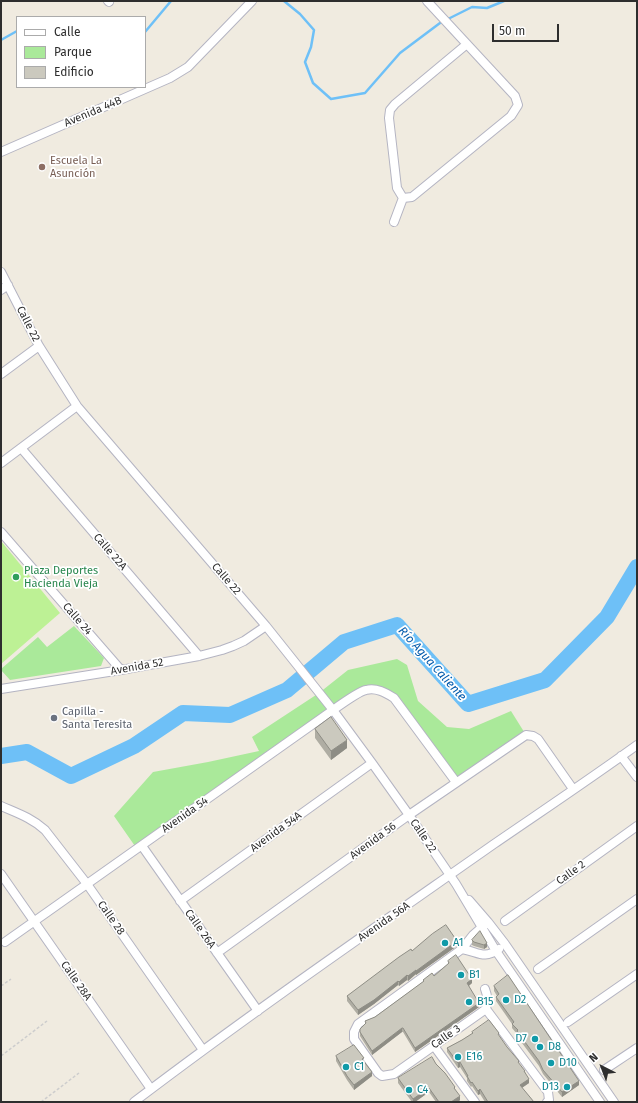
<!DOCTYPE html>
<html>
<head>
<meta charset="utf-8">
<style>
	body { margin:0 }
	#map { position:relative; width:638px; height:1103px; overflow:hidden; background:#f0ebe0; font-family:"Fira Sans",sans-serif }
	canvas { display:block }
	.frame { position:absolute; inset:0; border:2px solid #2e2e2e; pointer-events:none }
	.legend { position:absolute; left:16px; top:16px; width:130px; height:72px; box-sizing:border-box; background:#fff; border:1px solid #ababab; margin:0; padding:5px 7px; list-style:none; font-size:12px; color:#2e2e2e }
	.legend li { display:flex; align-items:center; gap:8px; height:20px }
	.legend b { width:20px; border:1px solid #ababab }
	.north { position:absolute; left:582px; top:1047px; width:40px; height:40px; -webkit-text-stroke:3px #fff; paint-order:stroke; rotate:318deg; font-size:11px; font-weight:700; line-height:16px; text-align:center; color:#2e2e2e }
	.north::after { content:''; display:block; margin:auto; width:14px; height:18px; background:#2e2e2e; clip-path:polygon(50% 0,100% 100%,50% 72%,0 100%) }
	.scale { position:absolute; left:492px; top:24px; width:67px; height:18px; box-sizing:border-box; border:2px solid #2e2e2e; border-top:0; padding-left:5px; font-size:12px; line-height:14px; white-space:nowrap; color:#2e2e2e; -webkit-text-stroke:3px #fff; paint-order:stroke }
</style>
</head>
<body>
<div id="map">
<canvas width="638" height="1103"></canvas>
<div class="frame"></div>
<ul class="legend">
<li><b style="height:5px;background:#fff"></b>Calle</li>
<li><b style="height:11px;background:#aae99a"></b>Parque</li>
<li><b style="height:11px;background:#cbc9be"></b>Edificio</li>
</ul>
<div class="north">N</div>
<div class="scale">50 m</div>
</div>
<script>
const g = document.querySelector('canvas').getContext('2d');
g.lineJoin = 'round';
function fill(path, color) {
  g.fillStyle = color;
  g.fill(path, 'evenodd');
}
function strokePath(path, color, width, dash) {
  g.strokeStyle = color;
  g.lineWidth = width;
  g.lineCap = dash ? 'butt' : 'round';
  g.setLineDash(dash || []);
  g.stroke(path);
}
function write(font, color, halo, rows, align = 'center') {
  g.font = font + ' "Fira Sans",sans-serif';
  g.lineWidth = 3.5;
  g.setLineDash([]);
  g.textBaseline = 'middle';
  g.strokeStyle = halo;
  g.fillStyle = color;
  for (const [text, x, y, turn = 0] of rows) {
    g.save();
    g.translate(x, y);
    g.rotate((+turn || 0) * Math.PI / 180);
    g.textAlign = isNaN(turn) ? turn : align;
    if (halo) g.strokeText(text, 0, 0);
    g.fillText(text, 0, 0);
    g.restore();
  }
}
fill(new Path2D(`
	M 74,626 L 104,658 L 101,666 L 10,680 L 1,670 L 1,669 L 38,637 L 47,647 Z
	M 397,659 L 407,665 L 418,701 L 447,727 L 469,729 L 511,711 L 526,735 L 456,782 L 394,698 L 366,690 L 137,849 L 114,816 L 153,772 L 208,762 L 259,751 L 252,737 L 319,693 L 348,670 Z`), '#aae99a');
fill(new Path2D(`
	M 1,541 L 60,613 L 1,664 Z`), '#bdf195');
strokePath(new Path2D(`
	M 284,1 L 300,14 L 314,30 L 311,47 L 305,62 L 313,83 L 331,99 L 365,93 L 400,53 L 440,23 L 472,7 L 487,8 L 504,1
	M 145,32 L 171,1
	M 1,40 L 17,31`), '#6ec0f7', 2.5);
strokePath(new Path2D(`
	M 1,756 L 27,752 L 71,776 L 134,746 L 183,713 L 230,715 L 287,690 L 344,642 L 397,625 L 468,704 L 545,680 L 607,617 L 637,567`), '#6ec0f7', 16);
const street = new Path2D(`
	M 108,1 L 109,2
	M 1,152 L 170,78 L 188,67 L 252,1
	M 403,198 L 412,197 L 511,116 L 518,105 L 515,96 L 427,1
	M 403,198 L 397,188 L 389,118 L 390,110 L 395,104 L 467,44
	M 394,222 L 403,198
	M 1,272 L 39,346 L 77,406 L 266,626 L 333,710 L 372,763 L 409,815 L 456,884 L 496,951 L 600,1102
	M 1,290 L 8,285
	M 1,374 L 39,346
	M 21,448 L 199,656
	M 1,463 L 77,406
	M 1,532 L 121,670
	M 1,689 L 121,670 L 199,656 L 222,650 L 233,646 L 244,641 L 266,626
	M 621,756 L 637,777
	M 1,806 C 17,813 32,818 45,830 L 87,884 L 203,1050
	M 142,846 L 258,1011
	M 1,874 L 151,1089
	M 469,900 L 488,922 L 505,944 L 614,1102
	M 180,901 L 372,763
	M 505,921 L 637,826
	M 5,942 L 333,710 C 340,705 360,691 366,690 C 376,687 386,693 394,698 L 456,782
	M 462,949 C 479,952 483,960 499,949
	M 217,953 L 409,815 L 526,735 L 533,736 L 538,739 L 573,789
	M 538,969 L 637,899
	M 485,989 C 488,996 488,1001 486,1009 L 394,1074 L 382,1076 L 378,1073 L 354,1039 L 354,1032 L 358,1024 L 462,949 L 473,935 L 488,922
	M 486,1009 L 548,1092 L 549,1100 L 547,1102
	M 568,1022 L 637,974
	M 434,1046 L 475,1102
	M 604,1070 L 637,1048
	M 134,1102 C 251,1013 373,929 494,844 C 542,811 590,779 637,745`);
strokePath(street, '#b4b4c2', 10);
strokePath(new Path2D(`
	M 1,986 L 11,979
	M 1,1056 L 47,1021
	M 41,1102 L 79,1073`), '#cdcdcd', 1.5, [3, 2]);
strokePath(street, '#fff', 8);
fill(new Path2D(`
	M 315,729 L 347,748 L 331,760 L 315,738 Z
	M 480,931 L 487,947 L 484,949 L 474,946 L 472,945 L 472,940 Z
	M 457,946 L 416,975 L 416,974 L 408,981 L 407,980 L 399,986 L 398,985 L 374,1004 L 358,1015 L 347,1001 L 347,996 L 412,951 Z
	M 448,961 L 472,983 L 469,986 L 479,1007 L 415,1052 L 403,1032 L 402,1032 L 372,1055 L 360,1036 L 360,1029 L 365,1024 L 365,1021 L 375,1017 L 423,982 L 423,980 L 434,976 L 448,964 Z
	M 494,986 L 579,1085 L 562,1097 L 543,1074 L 539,1066 L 522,1043 L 522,1041 L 517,1036 L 517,1034 L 512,1028 L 512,1024 L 496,1001 L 496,997 L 497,996 L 494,991 Z
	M 472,1032 L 499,1036 L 525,1072 L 529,1083 L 522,1088 L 534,1102 L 485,1102 L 480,1094 L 478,1095 L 472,1086 L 471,1087 L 467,1081 L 467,1078 L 460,1067 L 458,1068 L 447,1052 L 447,1048 L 462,1040 L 472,1034 Z
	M 336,1056 L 364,1061 L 372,1076 L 354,1090 L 347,1080 L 336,1061 Z
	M 436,1064 L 455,1089 L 460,1100 L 458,1102 L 436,1102 L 429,1092 L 415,1102 L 412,1102 L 398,1083 L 398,1078 Z`), '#afada3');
fill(new Path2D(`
	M 347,740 L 347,748 L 331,760 L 331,751 Z
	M 457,941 L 457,946 L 416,975 L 416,971 Z
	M 487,943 L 487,947 L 484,949 L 484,945 Z
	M 416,970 L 416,974 L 408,981 L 408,976 Z
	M 407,975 L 407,980 L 399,986 L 399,982 Z
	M 472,979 L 472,983 L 467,987 L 467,983 Z
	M 398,981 L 398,985 L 374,1004 L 358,1015 L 358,1010 Z
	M 479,1003 L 479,1007 L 415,1052 L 415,1048 Z
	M 402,1028 L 402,1032 L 372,1055 L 372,1051 Z
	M 460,1062 L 460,1067 L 458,1068 L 458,1063 Z
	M 372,1072 L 372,1076 L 354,1090 L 354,1085 Z
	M 529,1079 L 529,1083 L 520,1089 L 520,1085 Z
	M 579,1081 L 579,1085 L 562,1097 L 562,1092 Z
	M 429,1088 L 429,1092 L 415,1102 L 413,1102 L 413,1099 Z
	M 480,1089 L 480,1094 L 478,1095 L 478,1091 Z
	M 460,1096 L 460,1100 L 458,1102 L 451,1102 Z`), '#8e8d85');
const building = new Path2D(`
	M 331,717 L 347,740 L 331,751 L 315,729 Z
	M 446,925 L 457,941 L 416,971 L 416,970 L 408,976 L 407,975 L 399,982 L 398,981 L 374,1000 L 358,1010 L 347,996 L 399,957 L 411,949 L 412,951 L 432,934 Z
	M 480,931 L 487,943 L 484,945 L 474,942 L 472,940 Z
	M 456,955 L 472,979 L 467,983 L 479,1003 L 415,1048 L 403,1028 L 402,1028 L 372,1051 L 360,1032 L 360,1029 L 366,1023 L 365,1021 L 375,1017 L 424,981 L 423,980 L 432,973 L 434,976 L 449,963 L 448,961 Z
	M 508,975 L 579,1081 L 562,1092 L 543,1070 L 539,1061 L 522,1038 L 523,1038 L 517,1031 L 518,1030 L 512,1024 L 514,1022 L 496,997 L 499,994 L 494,986 Z
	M 489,1020 L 499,1033 L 498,1034 L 507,1047 L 519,1061 L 518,1062 L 525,1071 L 524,1071 L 529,1079 L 520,1085 L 534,1102 L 488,1102 L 480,1089 L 478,1091 L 472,1082 L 471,1083 L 467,1076 L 468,1076 L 460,1062 L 458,1063 L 447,1048 L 462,1040 L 473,1033 L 472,1032 Z
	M 354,1045 L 364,1058 L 362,1059 L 372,1072 L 354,1085 L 347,1076 L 336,1056 Z
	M 432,1057 L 436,1064 L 445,1073 L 455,1087 L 454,1088 L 460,1096 L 451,1102 L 439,1102 L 429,1088 L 413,1099 L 398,1078 Z`);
fill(building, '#cbc9be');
strokePath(building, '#8e8d85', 1);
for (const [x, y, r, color] of [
	[42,167,4,"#8d6e63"],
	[16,577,4,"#2e9e5b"],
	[54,718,4,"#6b7280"],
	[445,943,4,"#0f9aa8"],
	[461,975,4,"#0f9aa8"],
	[506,1000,4,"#0f9aa8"],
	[469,1002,4,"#0f9aa8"],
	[535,1039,4,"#0f9aa8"],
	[540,1047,4,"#0f9aa8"],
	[458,1057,4,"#0f9aa8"],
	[551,1063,4,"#0f9aa8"],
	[346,1067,4,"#0f9aa8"],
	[567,1087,4,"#0f9aa8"],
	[409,1090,4,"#0f9aa8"]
]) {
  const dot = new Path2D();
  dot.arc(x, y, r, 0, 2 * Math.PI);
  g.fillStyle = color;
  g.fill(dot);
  strokePath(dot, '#fff', 1.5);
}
write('11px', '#2e2e2e', '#fff', [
	["Avenida 44B",93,112,-23],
	["Calle 22",28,324,63],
	["Calle 22A",110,552,49],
	["Calle 22",226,579,49],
	["Calle 24",77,619,49],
	["Avenida 52",137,667,-10],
	["Avenida 54",185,815,-35],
	["Avenida 54A",276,832,-36],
	["Calle 22",423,836,56],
	["Avenida 56",373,841,-36],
	["Calle 2",571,873,-36],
	["Calle 28",111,918,55],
	["Avenida 56A",384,922,-35],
	["Calle 26A",200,929,55],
	["Calle 28A",76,981,55],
	["Calle 3",446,1037,-35]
]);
write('11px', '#785e54', '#fff', [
	["Escuela La",50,161],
	["Asunción",50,174]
], 'left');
write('11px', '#27864d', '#fff', [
	["Plaza Deportes",24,571],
	["Hacienda Vieja",24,584]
], 'left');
write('11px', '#5b616d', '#fff', [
	["Capilla -",62,712],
	["Santa Teresita",62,725]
], 'left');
write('11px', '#0d838f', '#fff', [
	["A1",453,943],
	["B1",469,975],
	["D2",514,1000],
	["B15",477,1002],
	["D7",527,1039,"right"],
	["D8",548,1047],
	["E16",466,1057],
	["D10",559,1063],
	["C1",354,1067],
	["D13",559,1087,"right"],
	["C4",417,1090]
], 'left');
write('italic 12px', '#045bac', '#fff', [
	["Río Agua Caliente",432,664,48]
]);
</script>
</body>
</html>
